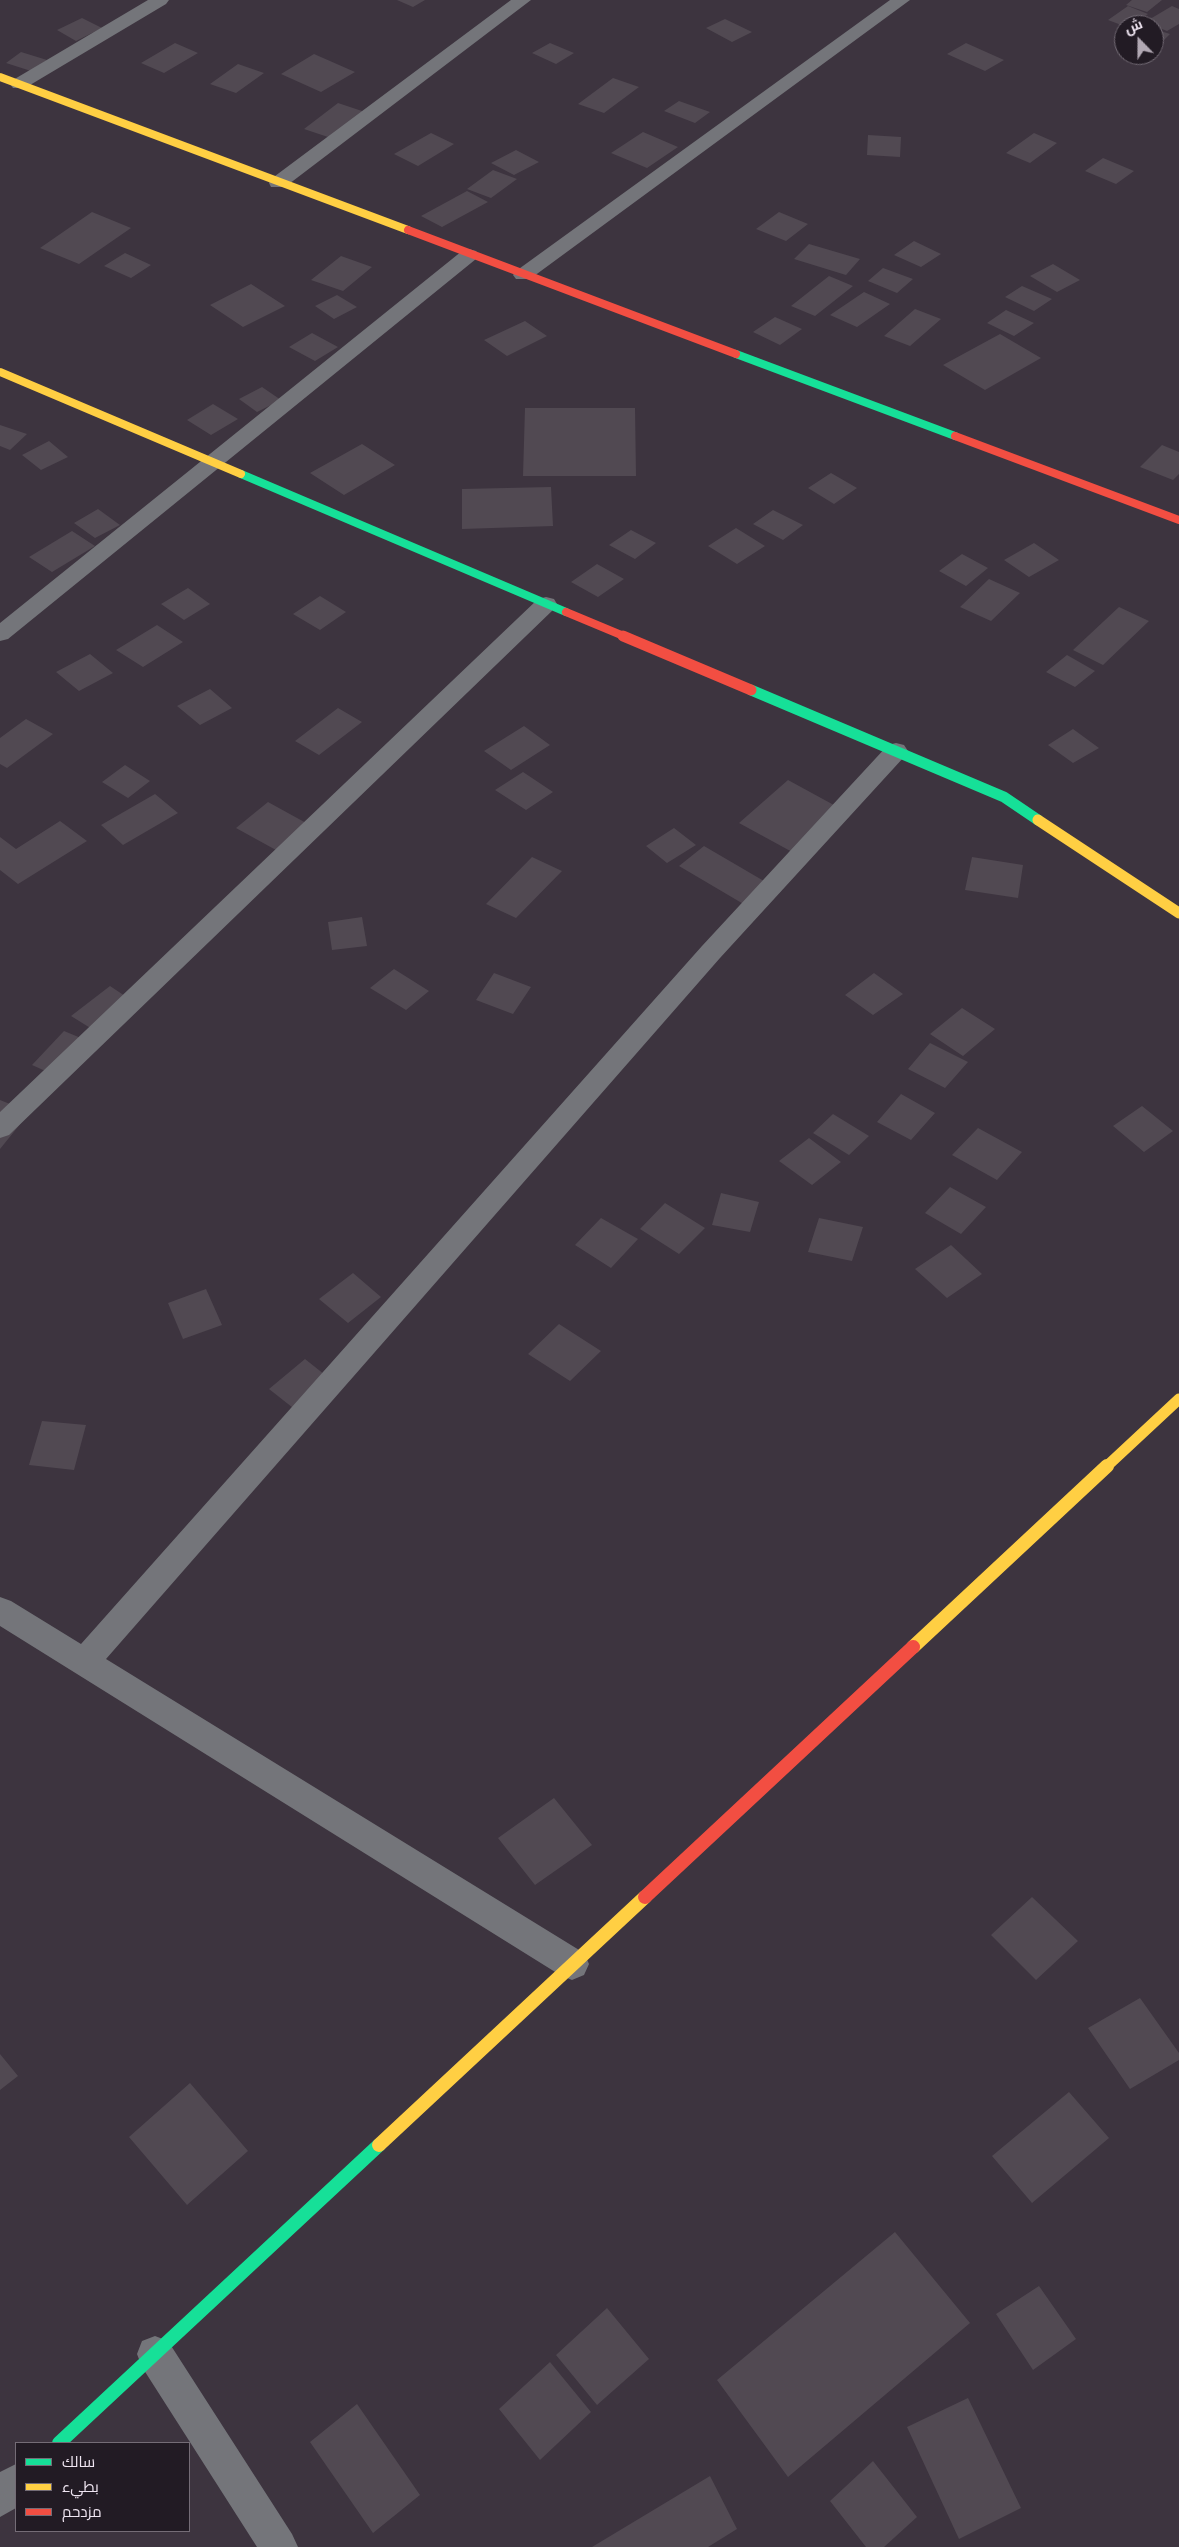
<!DOCTYPE html>
<html>
<head>
<meta charset="utf-8">
<style>
	body { margin:0 }
	#map { position:relative; width:1179px; height:2547px; overflow:hidden; background:#3d343f; font-family:"Alegreya Sans",Cairo,sans-serif }
	canvas { display:block }
	.legend { position:absolute; left:15px; top:2442px; width:175px; height:90px; box-sizing:border-box; background:#221b24; border:1px solid #746c76; margin:0; padding:6px 9px; list-style:none; font-size:15px; color:#f0e6f2 }
	.legend li { display:flex; align-items:center; gap:10px; height:25px }
	.legend b { width:25px; border:1px solid #746c76 }
	.north { position:absolute; left:1114px; top:15px; width:50px; height:50px; box-sizing:border-box; background:#221b24; border:1px solid #746c76; border-radius:50%; rotate:338deg; font-size:14px; font-weight:700; line-height:20px; text-align:center; color:#f0e6f2 }
	.north::after { content:''; display:block; margin:auto; width:18px; height:22px; background:#b1a8b3; clip-path:polygon(50% 0,100% 100%,50% 72%,0 100%) }
</style>
</head>
<body>
<div id="map">
<canvas width="1179" height="2547"></canvas>
<ul class="legend">
<li><b style="height:6px;background:#16e098"></b>سالك</li>
<li><b style="height:6px;background:#ffcf43"></b>بطيء</li>
<li><b style="height:6px;background:#f24e42"></b>مزدحم</li>
</ul>
<div class="north">ش</div>
</div>
<script>
const g = document.querySelector('canvas').getContext('2d');
g.lineJoin = 'round';
function fill(path, color) {
  g.fillStyle = color;
  g.fill(path, 'evenodd');
}
function strokePath(path, color, width, dash) {
  g.strokeStyle = color;
  g.lineWidth = width;
  g.lineCap = dash ? 'butt' : 'round';
  g.setLineDash(dash || []);
  g.stroke(path);
}
fill(new Path2D(`
	M 397,0 L 425,0 L 413,7 Z
	M 1132,0 L 1162,0 L 1147,12 L 1126,5 Z
	M 1128,6 L 1148,14 L 1132,25 L 1124,26 L 1108,20 Z
	M 1172,6 L 1179,9 L 1179,24 L 1167,31 L 1145,22 Z
	M 82,18 L 102,28 L 76,41 L 57,30 Z
	M 725,19 L 752,32 L 732,42 L 706,28 Z
	M 1154,29 L 1170,34 L 1154,50 Z
	M 175,43 L 198,53 L 164,73 L 141,63 Z
	M 550,43 L 574,53 L 556,64 L 532,53 Z
	M 966,43 L 1004,60 L 985,71 L 947,54 Z
	M 21,52 L 47,60 L 31,71 L 6,63 Z
	M 314,54 L 355,72 L 321,92 L 281,74 Z
	M 238,64 L 264,73 L 236,93 L 210,84 Z
	M 613,78 L 639,87 L 604,113 L 578,104 Z
	M 679,101 L 710,112 L 695,123 L 664,111 Z
	M 338,103 L 365,112 L 331,138 L 304,129 Z
	M 643,132 L 678,147 L 647,168 L 611,153 Z
	M 431,133 L 454,144 L 418,166 L 394,154 Z
	M 1034,133 L 1057,143 L 1030,163 L 1006,153 Z
	M 868,135 L 901,137 L 900,157 L 867,155 Z
	M 516,150 L 539,162 L 514,175 L 491,163 Z
	M 1103,158 L 1134,171 L 1116,184 L 1085,171 Z
	M 493,170 L 517,179 L 491,198 L 467,189 Z
	M 467,191 L 488,202 L 442,227 L 421,216 Z
	M 92,212 L 131,228 L 79,264 L 40,248 Z
	M 779,212 L 808,224 L 786,241 L 756,229 Z
	M 914,241 L 941,254 L 921,267 L 894,255 Z
	M 809,244 L 860,259 L 846,275 L 794,259 Z
	M 125,253 L 151,265 L 131,278 L 104,266 Z
	M 341,256 L 372,267 L 343,291 L 311,280 Z
	M 1053,264 L 1080,280 L 1057,292 L 1030,276 Z
	M 883,268 L 913,279 L 897,293 L 868,281 Z
	M 829,276 L 853,286 L 815,316 L 791,306 Z
	M 251,284 L 285,306 L 243,327 L 210,305 Z
	M 1022,286 L 1052,299 L 1034,311 L 1005,297 Z
	M 864,292 L 890,304 L 857,327 L 830,315 Z
	M 337,295 L 357,307 L 334,319 L 315,306 Z
	M 915,309 L 941,319 L 910,346 L 884,336 Z
	M 1006,310 L 1034,323 L 1014,336 L 987,323 Z
	M 775,317 L 802,329 L 780,345 L 753,332 Z
	M 525,321 L 547,336 L 507,356 L 484,340 Z
	M 312,333 L 338,347 L 315,361 L 289,347 Z
	M 1000,334 L 1041,358 L 985,390 L 943,365 Z
	M 262,387 L 281,400 L 257,412 L 239,399 Z
	M 213,404 L 238,419 L 211,435 L 187,420 Z
	M 525,408 L 635,408 L 636,476 L 523,476 Z
	M 0,425 L 27,434 L 10,450 L 0,446 Z
	M 49,441 L 68,457 L 41,470 L 22,455 Z
	M 362,444 L 395,465 L 344,495 L 310,473 Z
	M 1162,445 L 1179,452 L 1179,474 L 1173,480 L 1140,467 Z
	M 831,473 L 857,488 L 834,504 L 808,488 Z
	M 551,487 L 553,526 L 462,529 L 462,489 Z
	M 98,509 L 120,525 L 95,538 L 74,523 Z
	M 773,510 L 803,525 L 783,540 L 753,524 Z
	M 736,528 L 765,546 L 737,564 L 708,546 Z
	M 631,530 L 656,543 L 635,559 L 609,545 Z
	M 72,531 L 95,546 L 52,572 L 29,557 Z
	M 1034,543 L 1059,560 L 1029,577 L 1004,560 Z
	M 962,554 L 988,568 L 966,586 L 939,571 Z
	M 597,564 L 624,579 L 598,597 L 571,582 Z
	M 989,579 L 1020,593 L 991,621 L 960,607 Z
	M 188,588 L 210,604 L 184,620 L 161,604 Z
	M 320,596 L 346,612 L 320,630 L 293,614 Z
	M 1119,607 L 1149,621 L 1103,665 L 1073,650 Z
	M 157,625 L 183,642 L 143,667 L 116,650 Z
	M 90,654 L 113,673 L 79,691 L 56,672 Z
	M 1067,655 L 1095,671 L 1075,687 L 1046,672 Z
	M 210,689 L 232,708 L 200,725 L 177,706 Z
	M 338,708 L 362,722 L 319,755 L 295,741 Z
	M 26,719 L 53,734 L 7,768 L 0,764 L 0,738 Z
	M 524,726 L 550,745 L 511,770 L 484,751 Z
	M 1073,729 L 1099,748 L 1073,763 L 1048,745 Z
	M 125,765 L 150,781 L 128,798 L 102,782 Z
	M 523,772 L 553,792 L 526,810 L 495,790 Z
	M 788,780 L 843,810 L 794,853 L 739,823 Z
	M 155,794 L 178,813 L 123,845 L 101,825 Z
	M 268,802 L 317,829 L 285,855 L 236,828 Z
	M 60,821 L 87,841 L 18,884 L 0,870 L 0,837 L 16,849 Z
	M 674,828 L 696,845 L 667,863 L 646,846 Z
	M 704,846 L 781,891 L 757,912 L 679,866 Z
	M 532,857 L 562,871 L 516,918 L 486,904 Z
	M 972,857 L 1023,865 L 1018,898 L 965,890 Z
	M 362,917 L 367,946 L 332,950 L 328,922 Z
	M 394,969 L 429,991 L 406,1010 L 370,988 Z
	M 494,973 L 531,987 L 513,1014 L 476,1000 Z
	M 874,973 L 903,994 L 873,1015 L 845,995 Z
	M 110,986 L 137,1004 L 100,1034 L 71,1016 Z
	M 962,1008 L 995,1029 L 963,1056 L 930,1034 Z
	M 64,1031 L 93,1043 L 61,1078 L 32,1065 Z
	M 930,1043 L 968,1062 L 945,1088 L 908,1069 Z
	M 901,1094 L 935,1113 L 911,1140 L 877,1122 Z
	M 0,1100 L 30,1112 L 0,1149 Z
	M 1142,1106 L 1173,1131 L 1144,1152 L 1113,1126 Z
	M 833,1114 L 869,1136 L 849,1155 L 813,1133 Z
	M 978,1128 L 1022,1152 L 997,1180 L 952,1155 Z
	M 809,1138 L 841,1162 L 812,1185 L 779,1161 Z
	M 950,1187 L 986,1207 L 961,1234 L 925,1213 Z
	M 721,1193 L 759,1202 L 750,1232 L 712,1225 Z
	M 665,1203 L 705,1228 L 679,1254 L 640,1229 Z
	M 601,1218 L 638,1239 L 611,1268 L 575,1245 Z
	M 819,1218 L 863,1227 L 852,1261 L 808,1252 Z
	M 951,1245 L 982,1274 L 947,1298 L 915,1269 Z
	M 353,1273 L 381,1297 L 348,1323 L 319,1299 Z
	M 206,1289 L 222,1325 L 183,1339 L 168,1303 Z
	M 559,1324 L 601,1351 L 570,1381 L 528,1354 Z
	M 305,1359 L 339,1386 L 302,1415 L 269,1389 Z
	M 42,1421 L 86,1425 L 74,1470 L 29,1465 Z
	M 554,1798 L 592,1845 L 535,1885 L 498,1838 Z
	M 1032,1897 L 1078,1941 L 1036,1980 L 991,1935 Z
	M 1140,1998 L 1179,2053 L 1179,2060 L 1130,2089 L 1088,2028 Z
	M 0,2054 L 18,2076 L 0,2090 Z
	M 190,2083 L 248,2151 L 187,2205 L 129,2137 Z
	M 1069,2092 L 1109,2138 L 1032,2203 L 992,2156 Z
	M 895,2232 L 970,2323 L 788,2477 L 717,2380 Z
	M 1039,2286 L 1076,2339 L 1033,2370 L 996,2314 Z
	M 607,2308 L 649,2359 L 597,2405 L 556,2355 Z
	M 550,2362 L 591,2412 L 540,2460 L 499,2409 Z
	M 968,2398 L 1021,2508 L 959,2539 L 907,2427 Z
	M 357,2404 L 420,2495 L 373,2533 L 310,2442 Z
	M 873,2461 L 917,2517 L 884,2547 L 866,2547 L 830,2501 Z
	M 710,2476 L 737,2529 L 708,2547 L 592,2547 Z`), '#514952');
fill(new Path2D(`
	M 148,0 L 169,0 L 166,4 L 25,88 L 13,88 L 10,84 L 13,80 Z
	M 511,0 L 531,0 L 285,187 L 271,187 L 269,183 L 271,179 Z
	M 890,0 L 910,0 L 530,279 L 516,279 L 513,275 L 516,271 Z
	M 469,249 L 476,251 L 479,255 L 476,259 L 8,639 L 0,641 L 0,623 L 462,251 Z
	M 546,597 L 554,599 L 557,604 L 554,609 L 9,1135 L 0,1138 L 0,1112 L 538,599 Z
	M 896,743 L 904,745 L 908,751 L 904,757 L 720,958 L 106,1659 L 584,1953 L 589,1964 L 584,1975 L 572,1980 L 560,1975 L 0,1626 L 0,1597 L 11,1601 L 81,1644 L 702,946 L 888,745 Z
	M 155,2336 L 168,2341 L 292,2534 L 298,2547 L 257,2547 L 142,2367 L 137,2354 L 142,2341 Z
	M 16,2464 L 16,2508 L 0,2517 L 0,2472 Z`), '#74757a');
strokePath(new Path2D(`
	M 736,354 L 955,436
	M 241,474 L 566,612`), '#16e098', 8);
strokePath(new Path2D(`
	M 751,690 L 1004,797 L 1038,820`), '#16e098', 11);
strokePath(new Path2D(`
	M 59,2443 L 379,2145`), '#16e098', 14);
strokePath(new Path2D(`
	M 0,77 L 408,230
	M 0,372 L 241,474`), '#ffcf43', 8);
strokePath(new Path2D(`
	M 1038,820 L 1179,913
	M 1106,1467 L 1179,1399`), '#ffcf43', 11);
strokePath(new Path2D(`
	M 913,1647 L 1107,1466
	M 379,2145 L 645,1897`), '#ffcf43', 14);
strokePath(new Path2D(`
	M 408,230 L 736,354
	M 955,436 L 1179,520
	M 566,612 L 626,637`), '#f24e42', 8);
strokePath(new Path2D(`
	M 623,636 L 751,690`), '#f24e42', 11);
strokePath(new Path2D(`
	M 645,1897 L 913,1647`), '#f24e42', 14);
</script>
</body>
</html>
